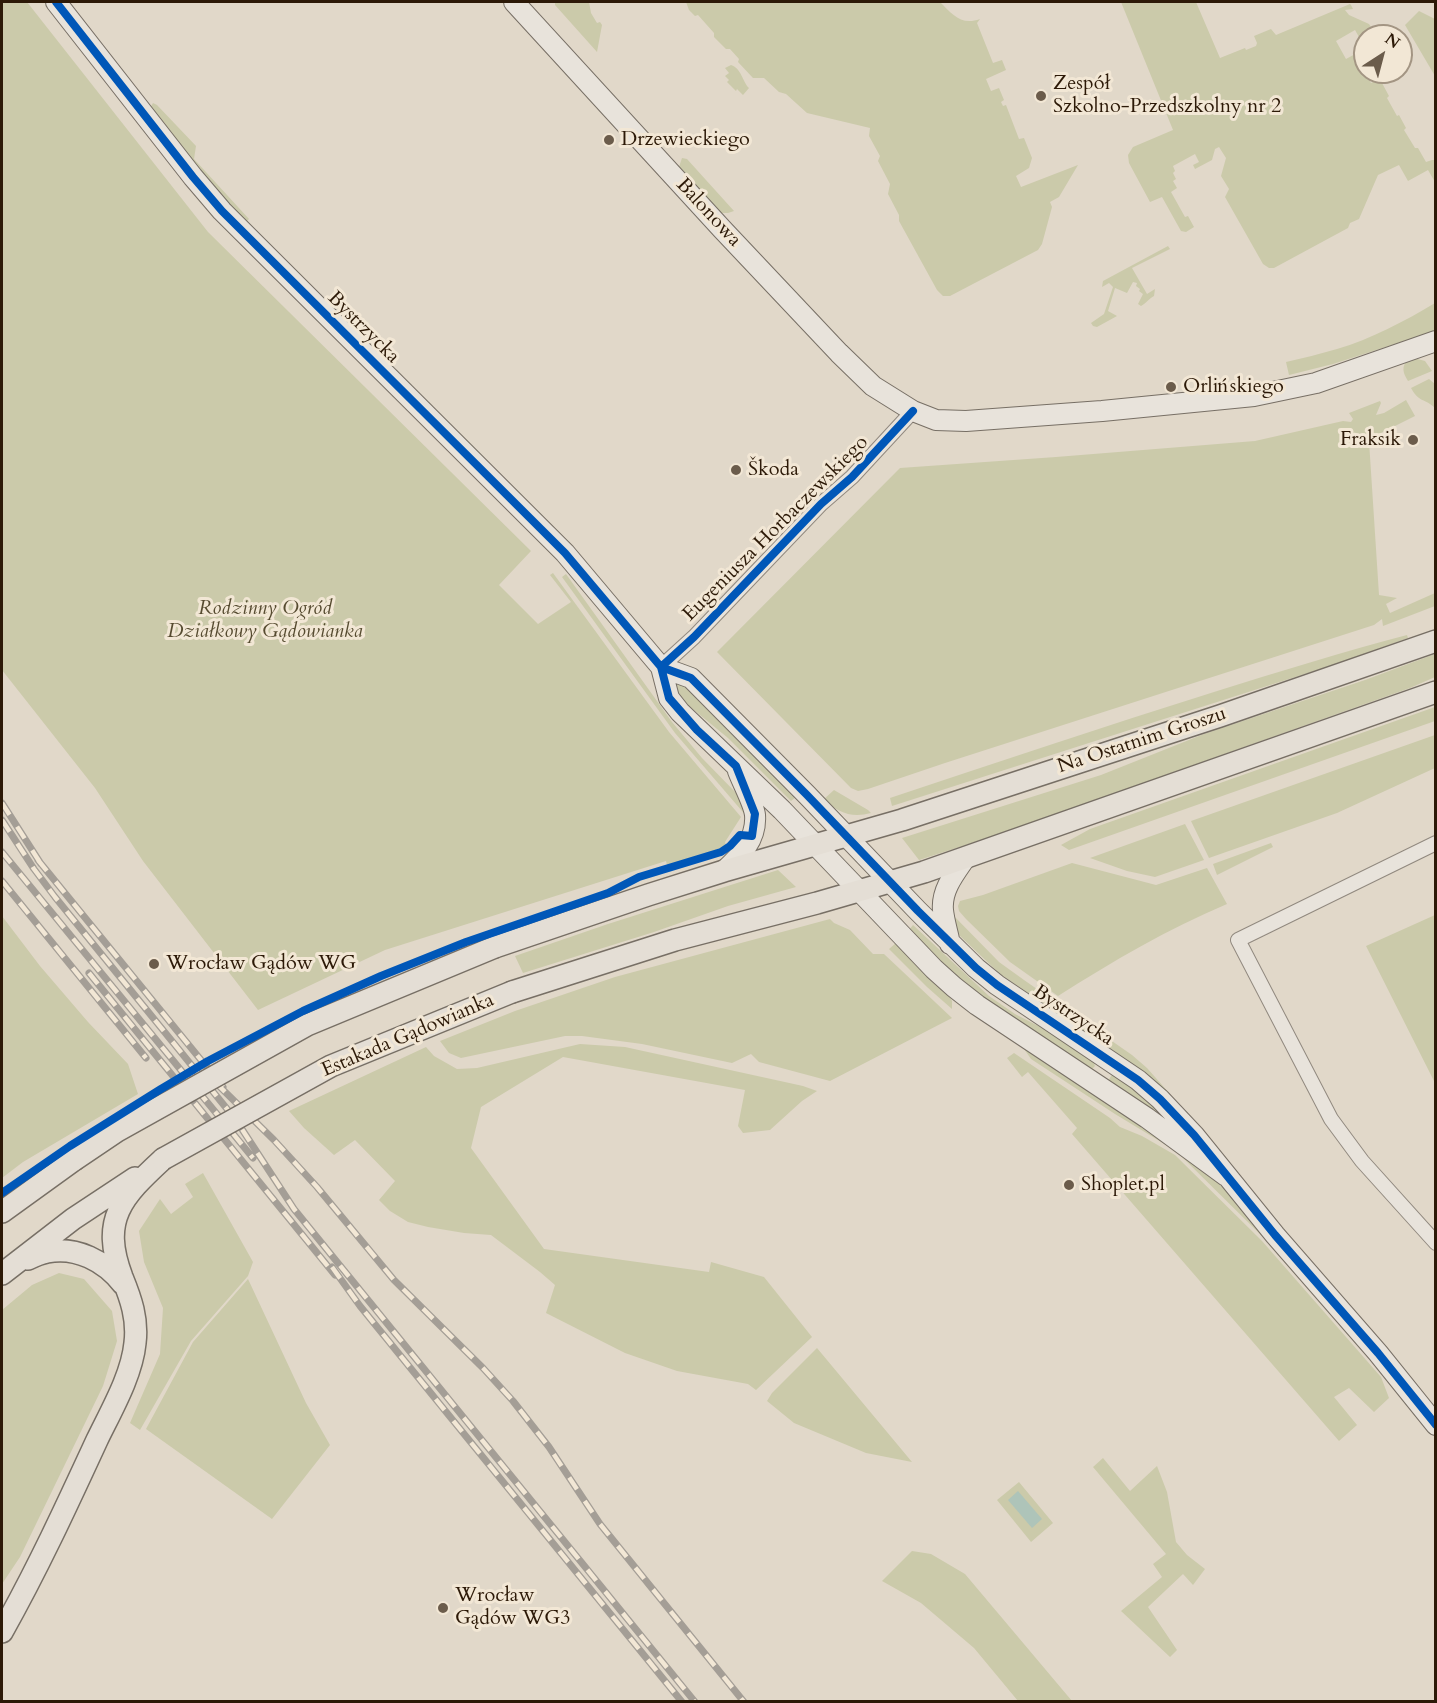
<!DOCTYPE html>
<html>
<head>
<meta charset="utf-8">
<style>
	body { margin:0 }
	#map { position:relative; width:1437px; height:1703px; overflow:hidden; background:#e1d8c9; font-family:Cardo,serif }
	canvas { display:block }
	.frame { position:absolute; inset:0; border:3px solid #2c1907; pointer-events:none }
	.north { position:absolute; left:1353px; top:24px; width:60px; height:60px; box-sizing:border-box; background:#f2e7d5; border:2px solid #a39583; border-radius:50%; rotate:36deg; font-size:16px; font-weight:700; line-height:24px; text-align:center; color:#2c1907 }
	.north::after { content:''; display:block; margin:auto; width:21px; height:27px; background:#6b5c4b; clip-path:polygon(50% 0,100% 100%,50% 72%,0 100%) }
</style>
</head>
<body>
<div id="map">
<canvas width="1437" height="1703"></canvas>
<div class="frame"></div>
<div class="north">N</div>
</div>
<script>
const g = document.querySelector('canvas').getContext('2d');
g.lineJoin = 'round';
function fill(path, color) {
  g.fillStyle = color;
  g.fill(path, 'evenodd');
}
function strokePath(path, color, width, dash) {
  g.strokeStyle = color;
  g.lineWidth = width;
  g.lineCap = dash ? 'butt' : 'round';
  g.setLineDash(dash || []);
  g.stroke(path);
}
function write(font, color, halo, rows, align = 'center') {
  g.font = font + ' Cardo,serif';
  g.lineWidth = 6;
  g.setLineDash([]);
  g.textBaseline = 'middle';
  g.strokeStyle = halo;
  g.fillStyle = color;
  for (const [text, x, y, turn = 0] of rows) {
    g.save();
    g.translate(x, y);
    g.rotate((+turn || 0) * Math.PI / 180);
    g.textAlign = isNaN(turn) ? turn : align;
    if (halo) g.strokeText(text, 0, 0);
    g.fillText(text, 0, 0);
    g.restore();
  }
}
fill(new Path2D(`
	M 2,2 L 27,2 L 208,232 L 531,551 L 499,585 L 538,624 L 571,602 L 550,575 L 553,573 L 669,732 L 741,817 L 725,842 L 726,845 L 716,850 L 667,865 L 666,861 L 385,950 L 258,1010 L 143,861 L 95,788 L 2,670 Z
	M 555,2 L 589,2 L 591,13 L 597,23 L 600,22 L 602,25 L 597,52 L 555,5 Z
	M 686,2 L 940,2 C 952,14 961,26 980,19 L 977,23 L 993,63 L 1002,60 L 1006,70 L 986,79 L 991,91 L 999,88 L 1004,100 L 1001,102 L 1003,106 L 1006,105 L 1019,139 L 1024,138 L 1032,158 L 1029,168 L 1016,176 L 1021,187 L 1078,165 L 1059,197 L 1050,202 L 1052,207 L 1042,244 L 1038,250 L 950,296 L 943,296 L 937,290 L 899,221 L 899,215 L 888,194 L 890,184 L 878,161 L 880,156 L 869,136 L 870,128 L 807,113 L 786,94 L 779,92 L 764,78 L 753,78 L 738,62 L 739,59 L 730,49 L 726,49 L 714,37 L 714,33 L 698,15 L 695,16 L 689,10 Z
	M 1121,2 L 1196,2 L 1220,58 L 1245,48 L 1246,50 L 1256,46 L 1257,43 L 1254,36 L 1271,29 L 1276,35 L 1350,4 L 1351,5 L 1353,9 L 1345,10 L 1349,15 L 1369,24 L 1377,36 L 1365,36 L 1365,42 L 1362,36 L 1359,37 L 1355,30 L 1336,41 L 1346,59 L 1357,53 L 1359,56 L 1357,58 L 1371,83 L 1382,77 L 1384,81 L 1382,83 L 1389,96 L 1387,98 L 1397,116 L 1399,115 L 1406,128 L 1404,130 L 1415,148 L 1418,148 L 1426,162 L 1432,160 L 1435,160 L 1435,182 L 1428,170 L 1408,181 L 1399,165 L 1378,175 L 1359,219 L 1350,223 L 1348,228 L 1274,268 L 1269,268 L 1263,264 L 1225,197 L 1229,189 L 1221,176 L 1226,158 L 1219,147 L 1215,149 L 1212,160 L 1195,169 L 1193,165 L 1199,162 L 1195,154 L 1173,166 L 1175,171 L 1173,173 L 1176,179 L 1173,181 L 1177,188 L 1171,192 L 1185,217 L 1188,216 L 1194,227 L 1186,232 L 1181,231 L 1162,197 L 1150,202 L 1129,163 L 1128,155 L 1133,147 L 1173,130 Z
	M 1419,11 L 1435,19 L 1435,76 L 1405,25 Z
	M 731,65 C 742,69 742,81 749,88 L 743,95 L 737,89 L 736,91 L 727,82 L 729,80 L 725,76 L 729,73 L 725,68 Z
	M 153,103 L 157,105 L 196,146 L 194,159 L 249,219 L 247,221 L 240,219 L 210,185 L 150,108 Z
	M 682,158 L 687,159 L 734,211 L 728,213 L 718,213 L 678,170 Z
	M 1168,246 L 1170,249 L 1132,268 L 1147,294 L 1155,289 L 1154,296 C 1148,299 1147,303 1141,306 L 1138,304 L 1143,294 L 1139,291 L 1140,289 L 1136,286 L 1137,283 L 1133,282 L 1127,293 L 1115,288 L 1108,311 L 1117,316 L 1097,327 L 1093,326 L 1091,323 L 1104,314 L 1113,287 L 1109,283 L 1102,287 L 1103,281 Z
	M 1435,303 L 1435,331 L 1333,364 L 1289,375 L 1286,362 C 1303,358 1320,354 1337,349 C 1371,339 1405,321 1435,303 Z
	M 1414,358 L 1425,361 L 1432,371 L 1408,381 C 1403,373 1401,367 1408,359 Z
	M 1429,379 L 1435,384 L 1435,408 C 1425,398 1419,403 1411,388 Z
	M 1406,400 L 1415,416 L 1377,435 L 1369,441 L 1379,595 L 1397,598 L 1386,604 L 1390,613 L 1435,593 L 1435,606 L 1383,626 L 1382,619 L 1374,625 L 945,763 L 868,789 L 858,791 L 851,788 L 717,652 L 900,468 L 1056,457 L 1255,441 L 1343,421 L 1351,422 L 1353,419 L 1349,413 L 1380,401 L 1381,403 L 1376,415 L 1384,413 Z
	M 566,574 L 672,722 L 702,758 L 741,798 L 748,818 L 675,733 L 562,577 Z
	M 1407,635 L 1408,638 L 1339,663 L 892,806 L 890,798 C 998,762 1106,726 1214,692 C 1278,672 1342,652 1407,635 Z
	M 1435,654 L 1435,677 L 1410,688 L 1000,834 L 919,860 L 902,838 L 1101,775 L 1204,734 L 1365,680 Z
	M 676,677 L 796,797 L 791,801 L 728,738 L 683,701 L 677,694 L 672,679 Z
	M 1435,707 L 1435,721 L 1069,850 L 1061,845 L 1090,829 Z
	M 1435,735 L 1435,768 L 1337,813 L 1209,858 L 1191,821 Z
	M 834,790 L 868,810 L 871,813 C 852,818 837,813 824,799 Z
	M 1185,824 L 1204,860 L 1155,877 L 1127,871 L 1090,858 Z
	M 1271,843 L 1273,847 L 1217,875 L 1213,864 Z
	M 1072,863 L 1156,885 L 1207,868 L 1227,904 C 1168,929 1113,961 1058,996 L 1010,962 L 966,919 L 959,911 L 958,906 L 960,901 L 983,895 Z
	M 778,870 L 796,887 L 728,906 L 654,932 L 523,973 L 515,956 L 608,924 Z
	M 950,912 L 999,962 L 1024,980 L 1132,1055 L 1147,1068 L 1170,1094 L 1117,1053 L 1000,974 L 960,936 L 955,929 Z
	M 1435,915 L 1435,1083 L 1366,946 Z
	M 2,916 L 40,966 L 88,1022 L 128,1064 L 138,1094 L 23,1162 L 2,1178 Z
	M 830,919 L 834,923 L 850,930 L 873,954 L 884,954 L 952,1018 L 830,1081 L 759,1062 L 751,1054 L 732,1063 L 642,1044 L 582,1036 L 565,1036 L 461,1058 L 449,1053 L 440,1041 L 515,1011 L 615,977 Z
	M 913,925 L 989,996 L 1015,1014 L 1054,1034 L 1093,1060 L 1095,1066 L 1092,1069 L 1089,1069 L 970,989 L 909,930 Z
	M 896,943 L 947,992 L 952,1001 L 952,1009 L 927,987 L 889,949 Z
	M 580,1044 L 625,1047 L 803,1086 L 817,1091 L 802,1101 L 770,1130 L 743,1133 L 738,1126 L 745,1090 L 563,1057 L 481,1107 L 471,1148 L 544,1249 L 709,1272 L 711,1262 L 764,1277 L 812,1337 L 756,1390 L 748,1384 L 677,1371 L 625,1353 L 546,1313 L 555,1285 L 540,1272 L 491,1235 L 464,1233 L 428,1227 L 408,1222 L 390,1211 L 379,1200 L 395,1181 L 355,1140 L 334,1155 L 304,1128 L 289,1111 L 426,1047 L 434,1056 L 457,1069 L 477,1068 Z
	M 1022,1046 L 1177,1150 L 1215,1180 L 1234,1199 L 1265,1237 L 1264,1238 L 1176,1151 L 1115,1114 L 1031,1059 Z
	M 1014,1053 L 1110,1118 L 1120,1127 L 1142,1136 L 1175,1155 L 1262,1241 L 1381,1377 L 1389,1398 L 1374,1412 L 1349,1388 L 1334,1397 L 1357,1425 L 1339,1441 L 1072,1134 L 1077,1128 L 1028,1072 L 1022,1077 L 1007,1058 Z
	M 1113,1073 L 1137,1091 L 1177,1129 L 1108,1081 Z
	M 203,1173 L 253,1262 L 248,1276 L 191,1341 L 140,1430 L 130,1423 L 160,1354 L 163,1308 L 144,1262 L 139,1231 L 160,1199 L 171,1214 L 193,1197 L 185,1184 Z
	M 59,1273 L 84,1279 L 112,1311 L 117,1341 L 103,1386 L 20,1557 L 2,1584 L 2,1310 L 32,1285 Z
	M 248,1279 L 306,1403 L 330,1445 L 272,1519 L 146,1429 L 193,1342 Z
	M 817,1348 L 912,1462 L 866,1453 L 794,1423 L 767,1401 L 772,1393 Z
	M 1103,1458 L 1130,1491 L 1157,1466 L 1167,1492 L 1176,1542 L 1187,1555 L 1205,1569 L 1193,1585 L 1183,1574 L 1148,1607 L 1177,1650 L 1170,1657 L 1121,1611 L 1162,1577 L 1153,1564 L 1166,1554 L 1093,1467 Z
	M 1019,1482 L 1053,1523 L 1031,1542 L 997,1500 Z
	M 912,1551 L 931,1554 L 965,1574 L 1072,1701 L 1018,1701 L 974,1648 L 921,1603 L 882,1581 Z`), '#cbcaaa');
fill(new Path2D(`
	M 1018,1491 L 1042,1519 L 1032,1528 L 1008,1500 Z`), '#aec4b9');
const street = new Path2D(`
	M 661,667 L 694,637 L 821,504 L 852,477 L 913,411
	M 1436,843 L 1238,940 L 1331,1119 L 1362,1161 L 1436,1243`);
const secondary = new Path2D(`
	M 56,2 L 193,177 L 222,211 L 565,553 L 661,667 L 669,698 L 680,712 L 782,810 L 934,969 L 954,987 L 977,1005 L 1147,1118 L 1226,1176
	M 514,2 L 722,229 L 839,353 L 873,386 L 913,411 L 936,420 L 966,421 L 1102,411 L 1254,396 L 1316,383 L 1436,341
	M 661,667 L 691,678 L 807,795 L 918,911 L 976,968 L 997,985 L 1138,1080 L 1160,1099 L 1194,1135 L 1275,1235 L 1378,1353 L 1436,1425
	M 724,871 C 740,856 757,840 755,815 C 754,804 742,782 738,771
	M 950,944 C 948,933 944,921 943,910 C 941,890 955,873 966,857`);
const primary = new Path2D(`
	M 495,947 L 648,895 L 724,871 L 902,820 L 1220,716 L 1436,641
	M 512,992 L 675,940 L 817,903 L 924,872 L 1436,692
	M 2,1212 L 74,1160
	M 28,1259 C 34,1256 40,1253 47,1252 C 76,1246 105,1261 123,1284
	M 2,1274 L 73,1219 L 135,1178
	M 2,1632 C 37,1570 67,1505 97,1440 C 111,1411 132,1375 135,1343 C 138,1319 131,1299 122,1277 C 100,1219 122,1197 163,1159`);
strokePath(street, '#91897f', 16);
strokePath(secondary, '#776f65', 22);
strokePath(primary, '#776f65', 24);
strokePath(street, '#e8e3db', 14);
strokePath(secondary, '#e8e3db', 20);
strokePath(primary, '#e4ded5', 21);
const rail = new Path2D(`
	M 2,803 L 41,864
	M 2,820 L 34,869 L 55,897 L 236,1120 L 294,1209 L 695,1702
	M 2,852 L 253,1158
	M 38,860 L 223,1087
	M 2,881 L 146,1058
	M 89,973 L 335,1275
	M 215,1082 L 274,1140 L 317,1187 L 394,1280 L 483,1368 L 513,1401 L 549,1447 L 600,1524 L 744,1702
	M 332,1267 L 360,1306 L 682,1702`);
strokePath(rail, '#a49e96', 7);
strokePath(rail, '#f2e7d5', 4.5, [14]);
const primaryBridge = new Path2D(`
	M 163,1159 L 331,1066 L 512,992
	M 74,1160 L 117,1131 L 307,1025 L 495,947`);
strokePath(primaryBridge, '#776f65', 24, []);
strokePath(primaryBridge, '#e4ded5', 21);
strokePath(new Path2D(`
	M 661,667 L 691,678 L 807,795 L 918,911 L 976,968 L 997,985 L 1138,1080 L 1160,1099 L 1194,1135 L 1275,1235 L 1378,1353 L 1436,1425
	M 661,667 L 694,637 L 821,504 L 852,477 L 913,411
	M 2,1193 L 70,1146 L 161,1089 L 208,1061 L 303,1011 L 381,976 L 466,942 L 608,893 L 639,877 L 721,852 L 730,846 L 740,835 L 752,836 L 755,814 L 736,766 L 697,730 L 669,698 L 661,667 L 565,553 L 222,211 L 193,177 L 56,2`), '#0057b8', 8);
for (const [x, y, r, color] of [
	[1041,96,6,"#6b5c4b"],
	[609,140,6,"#6b5c4b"],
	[1171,387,6,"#6b5c4b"],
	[1413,440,6,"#6b5c4b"],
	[736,470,6,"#6b5c4b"],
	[154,964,6,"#6b5c4b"],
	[1069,1185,6,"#6b5c4b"],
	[443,1608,6,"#6b5c4b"]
]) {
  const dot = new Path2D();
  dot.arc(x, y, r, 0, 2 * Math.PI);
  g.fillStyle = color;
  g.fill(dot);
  strokePath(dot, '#f2e7d5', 2);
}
write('20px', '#2c1907', '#f2e7d5', [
	["Zespół",1053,84],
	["Szkolno-Przedszkolny nr 2",1053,107],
	["Drzewieckiego",621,140],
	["Orlińskiego",1183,387],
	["Fraksik",1401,440,"right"],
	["Škoda",748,470],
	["Wrocław Gądów WG",166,964],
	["Shoplet.pl",1081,1185],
	["Wrocław",455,1596],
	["Gądów WG3",455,1619]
], 'left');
write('20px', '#2c1907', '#f2e7d5', [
	["Balonowa",708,213,47],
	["Bystrzycka",363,328,45],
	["Eugeniusza Horbaczewskiego",776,529,-45],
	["Na Ostatnim Groszu",1142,741,-18],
	["Bystrzycka",1073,1016,34],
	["Estakada Gądowianka",408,1036,-23]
]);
write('italic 20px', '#564b30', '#f2e7d5', [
	["Rodzinny Ogród",265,609],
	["Działkowy Gądowianka",265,632]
]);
</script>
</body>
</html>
